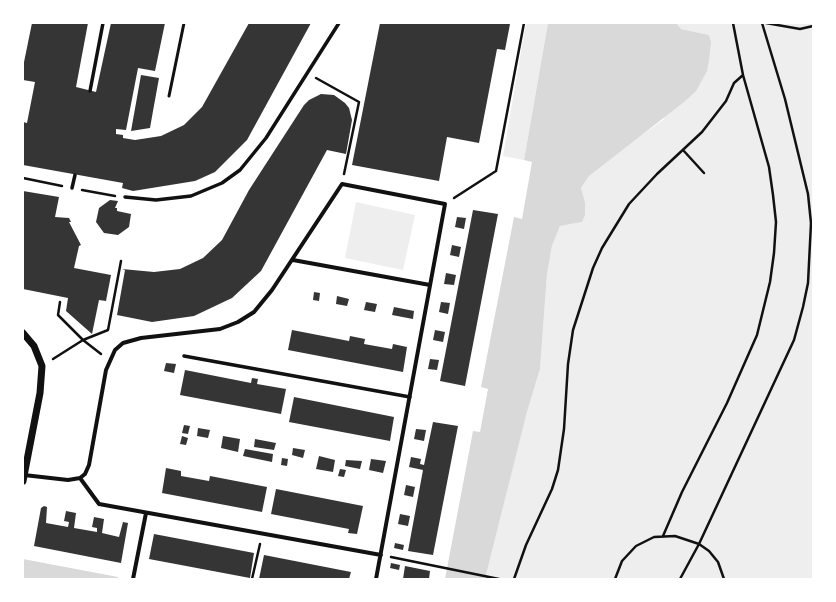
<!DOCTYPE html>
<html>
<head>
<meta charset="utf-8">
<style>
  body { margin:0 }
  #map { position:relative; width:836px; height:602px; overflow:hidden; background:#fff; font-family:Inter,sans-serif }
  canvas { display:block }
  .frame { position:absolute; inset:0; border:24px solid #fff; pointer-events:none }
</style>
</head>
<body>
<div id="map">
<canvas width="836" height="602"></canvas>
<div class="frame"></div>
</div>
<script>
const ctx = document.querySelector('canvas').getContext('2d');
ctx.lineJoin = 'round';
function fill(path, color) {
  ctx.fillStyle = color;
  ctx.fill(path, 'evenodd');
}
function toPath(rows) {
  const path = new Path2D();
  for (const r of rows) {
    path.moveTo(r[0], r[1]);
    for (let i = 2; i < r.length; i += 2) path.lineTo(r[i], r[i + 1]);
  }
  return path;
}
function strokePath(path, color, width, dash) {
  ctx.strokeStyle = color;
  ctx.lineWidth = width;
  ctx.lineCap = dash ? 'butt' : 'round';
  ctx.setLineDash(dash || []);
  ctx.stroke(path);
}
const green = toPath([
  [526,23,548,23,524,160,503,156],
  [676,23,813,23,813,579,485,579,527,412,540,369,547,274,552,246,560,226,582,222,585,202,581,188,589,176,619,151,663,120,709,35,681,29],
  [356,202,415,215,403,270,345,258]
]);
const water = toPath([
  [548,23,676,23,681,29,709,35,711,42,709,60,707,71,696,91,684,102,589,176,581,188,585,202,585,215,582,222,560,226,552,246,547,274,540,369,527,412,485,579,445,579,473,431,480,432,488,389,481,387,514,217,522,219,532,162,524,160],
  [23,559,118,577,118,579,23,579]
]);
const building = toPath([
  [32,23,88,23,76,87,96,92,111,23,165,23,155,71,138,68,126,130,116,129,116,134,123,135,123,138,135,140,161,136,184,125,202,107,249,23,311,23,247,140,215,172,195,181,133,191,122,188,123,183,23,165,23,122,27,123,35,82,23,80,23,67],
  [380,23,510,24,505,50,497,49,479,143,447,137,439,181,352,165],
  [141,75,159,78,153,111,150,128,131,131],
  [321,94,334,95,345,103,349,108,352,120,346,154,327,150,261,271,232,298,194,316,152,322,117,315,125,270,122,269,154,272,180,269,203,258,222,240,249,190,304,105,309,100],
  [23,191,59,197,55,217,69,218,71,222,69,222,81,245,79,246,74,268,111,275,106,301,99,300,92,334,66,311,68,298,23,289],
  [110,200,118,201,115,208,117,208,117,211,131,214,129,227,118,235,104,233,96,222,99,208],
  [473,210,498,214,465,386,440,381],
  [457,217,466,218,464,229,455,227],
  [452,245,461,247,459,257,450,255],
  [446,273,456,275,454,285,444,284],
  [314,292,320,293,319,301,313,300],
  [337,296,349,299,347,306,336,304],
  [366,302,377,304,375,312,364,310],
  [441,302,450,303,448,314,439,312],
  [394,307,414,311,413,319,392,315],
  [292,330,349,341,350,336,365,339,364,344,392,349,393,344,407,347,403,372,288,350],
  [435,330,445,332,443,342,433,340],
  [430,359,439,360,437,370,428,369],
  [166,363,176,364,174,373,164,371],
  [185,370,251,383,252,378,258,379,257,384,286,389,281,414,180,395],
  [294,397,394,417,390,441,289,422],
  [433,422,458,426,433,555,408,551,423,470,409,467,411,457,421,459,420,464,424,465],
  [184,425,190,426,188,434,182,433],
  [198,428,210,430,208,438,197,436],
  [416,429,426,430,424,441,414,439],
  [182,436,188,438,186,445,180,444],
  [223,436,240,439,238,452,221,448],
  [255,439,276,443,274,450,254,447],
  [293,448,305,450,303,458,292,455],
  [245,449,273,454,272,462,243,456],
  [319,456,335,460,333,472,316,469],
  [282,458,288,459,287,466,281,465],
  [371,459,386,461,383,473,369,470],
  [346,460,362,461,360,469,345,466],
  [166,468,181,471,181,476,209,481,210,476,267,487,262,512,162,493],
  [340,469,346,470,344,477,338,476],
  [406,485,415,487,413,497,404,495],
  [276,489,363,506,357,534,348,533,349,529,271,514],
  [44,506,47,507,46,523,68,527,69,522,64,521,66,511,76,513,74,528,97,532,97,528,92,527,94,517,104,519,102,533,119,537,123,522,128,523,121,563,34,546,41,508],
  [400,514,410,516,408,526,398,524],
  [154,534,254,553,250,578,149,559],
  [395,543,404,545,403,550,394,548],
  [264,555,351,572,349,579,259,579],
  [391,563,400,565,399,570,390,568],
  [405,566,430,571,429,579,403,579]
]);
const path = toPath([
  [766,23,800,29,813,26],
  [316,78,359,102,344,174],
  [683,150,704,173],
  [23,178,62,186],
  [82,190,115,196],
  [454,198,496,171,524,23],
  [60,302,58,315,83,340,108,330,121,261],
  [53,359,83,340,101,354],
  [663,536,682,492,727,403,757,335,770,282,774,253,776,222,773,195,769,167,743,75],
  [391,557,499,579],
  [252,579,260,544],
  [514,579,526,545,552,489,558,470,564,429,568,364,573,330,593,268,602,248,629,204,657,174,702,132,726,101,734,83,743,75,733,23],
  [615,579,622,561,636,546,654,537,675,536,699,544,709,551,718,562,724,579],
  [680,579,699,544,794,340,803,307,808,283,811,223,808,194,785,99,762,23]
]);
const service = toPath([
  [169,96,184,23]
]);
const pedestrian = toPath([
  [90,91,103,23],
  [72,188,75,175],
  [125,197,156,200,191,196,222,183,240,170,266,138,339,23],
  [184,356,410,397]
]);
const minor = toPath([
  [293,260,430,285],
  [24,475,68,480,80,478,85,474,89,465,106,370,115,350,123,343,141,338,220,329,238,322,254,312,272,290,342,184,445,204,376,579],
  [80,478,99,504,381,555],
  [133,579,146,513]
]);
const tertiary = toPath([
  [23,333,34,346,42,366,40,393,23,481]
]);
fill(green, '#eee');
fill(water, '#d9d9d9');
fill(building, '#353535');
strokePath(path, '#111', 2.5);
strokePath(service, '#111', 3);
strokePath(pedestrian, '#111', 3.5);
strokePath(minor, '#111', 4);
strokePath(tertiary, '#111', 7);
</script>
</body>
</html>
